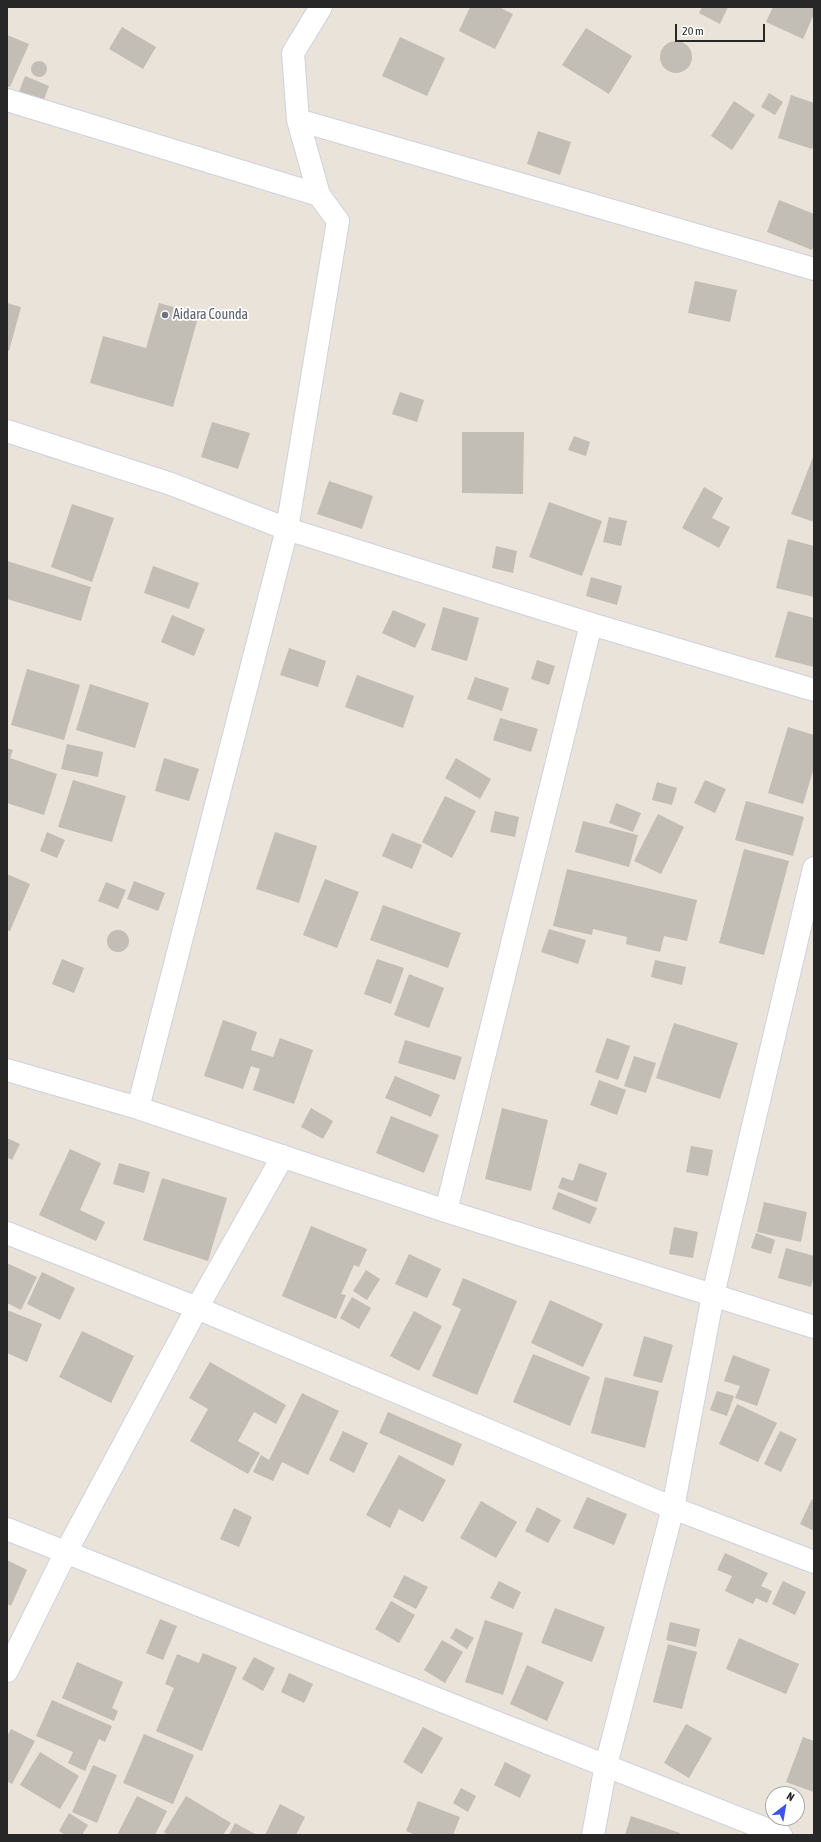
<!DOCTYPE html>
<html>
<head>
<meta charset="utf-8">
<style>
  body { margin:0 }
  #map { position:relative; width:821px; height:1842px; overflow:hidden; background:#e9e3d9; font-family:"Asap Condensed",sans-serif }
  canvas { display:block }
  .frame { position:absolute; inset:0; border:8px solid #272727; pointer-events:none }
  .north { position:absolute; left:765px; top:1786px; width:40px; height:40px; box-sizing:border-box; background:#fff; border:1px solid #a9a9a9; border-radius:50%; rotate:31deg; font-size:11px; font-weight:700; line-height:16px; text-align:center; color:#272727 }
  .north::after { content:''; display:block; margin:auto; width:14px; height:18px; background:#3d54f2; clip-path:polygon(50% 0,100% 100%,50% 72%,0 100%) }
  .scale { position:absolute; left:675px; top:24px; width:90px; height:18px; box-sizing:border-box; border:2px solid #272727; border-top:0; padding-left:5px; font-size:12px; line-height:14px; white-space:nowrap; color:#272727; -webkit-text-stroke:3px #fff; paint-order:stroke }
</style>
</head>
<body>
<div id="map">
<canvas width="821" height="1842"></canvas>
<div class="frame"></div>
<div class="north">N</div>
<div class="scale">20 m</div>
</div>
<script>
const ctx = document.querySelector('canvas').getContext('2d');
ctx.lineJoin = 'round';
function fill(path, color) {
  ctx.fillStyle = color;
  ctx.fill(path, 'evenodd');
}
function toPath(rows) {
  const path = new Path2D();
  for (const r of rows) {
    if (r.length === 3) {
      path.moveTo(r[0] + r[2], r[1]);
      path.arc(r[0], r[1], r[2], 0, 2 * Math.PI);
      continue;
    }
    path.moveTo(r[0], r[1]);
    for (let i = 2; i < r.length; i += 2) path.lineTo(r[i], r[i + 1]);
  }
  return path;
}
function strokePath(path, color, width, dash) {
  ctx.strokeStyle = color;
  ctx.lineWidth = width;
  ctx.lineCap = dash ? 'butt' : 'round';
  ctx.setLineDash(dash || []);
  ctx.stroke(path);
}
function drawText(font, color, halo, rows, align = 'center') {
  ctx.font = font + ' "Asap Condensed",sans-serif';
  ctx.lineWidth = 3.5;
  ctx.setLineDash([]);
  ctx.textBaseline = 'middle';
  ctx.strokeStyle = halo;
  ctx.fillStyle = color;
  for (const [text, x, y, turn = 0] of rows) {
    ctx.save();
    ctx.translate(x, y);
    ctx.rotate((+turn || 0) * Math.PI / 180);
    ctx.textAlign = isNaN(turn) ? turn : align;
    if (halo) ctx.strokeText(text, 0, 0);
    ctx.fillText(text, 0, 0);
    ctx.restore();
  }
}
const building = toPath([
  [470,7,481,8,499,7,513,14,495,49,459,31],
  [702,7,728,7,720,24,699,13],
  [773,7,814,7,814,14,803,39,766,22],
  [122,27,156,47,143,69,109,49],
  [586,28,632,56,609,94,562,65],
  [7,35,29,44,10,87,7,86],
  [400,37,445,58,427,96,382,76],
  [676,57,16],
  [39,69,8],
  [25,76,49,86,43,102,19,92],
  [769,93,783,102,775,115,761,107],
  [791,95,814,103,814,143,812,149,778,138],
  [734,101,755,115,732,150,711,136],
  [538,131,571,142,560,175,527,164],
  [779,200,814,214,814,244,812,250,767,232],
  [695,281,737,290,730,322,688,313],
  [7,303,21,307,9,351,7,350],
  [159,303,199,314,173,407,90,383,103,336,146,348],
  [400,392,424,400,417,422,392,414],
  [212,422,250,433,238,469,201,457],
  [462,432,524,432,523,494,462,493],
  [574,436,590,442,586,456,568,450],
  [813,457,814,457,814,522,791,514],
  [329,481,373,496,362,529,317,514],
  [704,487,723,498,712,518,730,527,719,548,682,528],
  [549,502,602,521,582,576,529,557],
  [72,504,114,518,92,582,51,567],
  [609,517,627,521,621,546,603,542],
  [788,539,814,546,814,597,776,588],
  [496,546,517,551,513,573,492,568],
  [7,561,91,587,81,621,7,599],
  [153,566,199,583,189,609,144,593],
  [591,577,622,586,617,605,586,596],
  [443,607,479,618,467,661,431,650],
  [393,610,426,624,415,648,382,633],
  [788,611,814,618,814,667,775,657],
  [172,615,205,629,194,656,161,642],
  [289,648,326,661,318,687,280,675],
  [537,660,555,666,549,685,531,679],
  [27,669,80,685,64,740,11,725],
  [357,675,414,696,403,728,345,707],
  [475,677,509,688,502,711,467,699],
  [90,684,149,703,135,748,76,730],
  [500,718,538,729,531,752,493,740],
  [788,727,814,735,814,768,803,804,768,793],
  [67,744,103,752,98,777,61,769],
  [7,748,13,750,10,758,57,774,44,815,7,803],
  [164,758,199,769,189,801,155,791],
  [456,758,491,779,480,799,445,778],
  [73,780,126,796,112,842,58,827],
  [705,780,726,789,715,813,694,803],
  [657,782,677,788,672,805,652,800],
  [445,796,476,811,452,858,422,842],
  [746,801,804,817,793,856,735,840],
  [616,803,641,813,633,832,609,823],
  [495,811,519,817,515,837,490,832],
  [658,814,684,827,661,874,634,861],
  [583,821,638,835,629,867,575,852],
  [47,832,65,840,57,858,40,851],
  [275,832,317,846,299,903,256,889],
  [392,833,422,845,412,869,382,856],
  [744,849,789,861,764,955,719,943],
  [567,869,697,900,687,941,664,936,660,952,626,944,627,937,593,929,592,935,553,926],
  [7,874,30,884,10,931,7,930],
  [325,879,359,892,337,948,303,935],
  [134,881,165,893,158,911,127,899],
  [106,882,126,890,118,909,98,901],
  [383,905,461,933,448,968,370,940],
  [549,929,586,940,578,964,541,952],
  [118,941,11],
  [62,959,84,968,74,993,52,984],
  [377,959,404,968,391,1004,364,994],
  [655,960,686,967,682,985,651,977],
  [409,974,444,988,429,1028,394,1015],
  [223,1020,257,1032,251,1050,273,1057,280,1038,313,1050,294,1104,253,1090,260,1069,251,1066,243,1089,204,1076],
  [674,1023,738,1043,720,1099,656,1078],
  [607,1038,630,1046,618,1080,595,1072],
  [405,1040,462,1057,455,1080,398,1063],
  [634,1056,656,1063,646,1093,624,1086],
  [395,1076,440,1095,431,1117,385,1098],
  [599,1080,626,1090,617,1115,590,1105],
  [311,1108,333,1121,323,1139,301,1127],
  [502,1108,548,1120,531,1191,485,1179],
  [391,1116,439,1135,424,1173,376,1153],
  [7,1138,20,1144,12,1160,7,1157],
  [691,1146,713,1150,708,1176,686,1172],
  [70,1149,101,1163,80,1210,105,1222,96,1241,39,1215],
  [119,1163,150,1172,144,1193,113,1184],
  [579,1163,607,1173,597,1202,558,1188,562,1177,573,1181],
  [162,1178,227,1198,208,1261,143,1240],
  [558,1192,597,1208,590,1224,552,1209],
  [764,1202,807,1212,801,1242,757,1232],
  [311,1226,367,1249,359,1267,354,1265,341,1294,346,1295,336,1319,282,1296],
  [674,1227,698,1232,693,1258,669,1254],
  [756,1233,775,1240,771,1254,751,1248],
  [786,1248,814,1256,814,1275,811,1287,778,1278],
  [409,1254,441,1269,427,1298,395,1284],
  [7,1263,37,1277,21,1310,7,1303],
  [366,1270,380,1279,367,1300,353,1291],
  [42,1272,75,1288,60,1320,27,1304],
  [463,1278,517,1301,477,1395,432,1376,461,1309,452,1305],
  [352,1297,371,1308,359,1329,340,1318],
  [550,1300,603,1324,583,1367,531,1343],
  [7,1310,42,1324,27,1362,7,1353],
  [414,1311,442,1326,419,1371,390,1356],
  [82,1331,134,1356,111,1403,59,1377],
  [644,1336,673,1345,662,1383,633,1376],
  [533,1354,590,1377,570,1426,513,1402],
  [733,1355,770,1369,757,1406,735,1398,740,1386,724,1381],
  [210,1362,286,1405,276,1424,254,1412,238,1441,260,1453,248,1474,190,1441,208,1409,189,1398],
  [605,1377,659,1391,645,1448,591,1433],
  [717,1391,734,1396,727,1416,710,1410],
  [302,1393,339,1411,308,1475,282,1462,273,1481,253,1472,261,1455,269,1460],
  [737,1404,777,1423,758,1462,719,1444],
  [388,1412,462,1444,453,1466,379,1433],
  [343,1431,368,1443,354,1473,329,1460],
  [780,1431,797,1439,781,1472,764,1464],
  [399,1455,446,1480,423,1522,399,1509,390,1528,366,1515],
  [587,1497,627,1514,614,1545,573,1528],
  [812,1499,814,1500,814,1531,800,1524],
  [481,1501,517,1522,496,1558,460,1538],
  [537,1507,561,1520,548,1543,525,1531],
  [234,1508,252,1517,239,1547,220,1539],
  [725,1553,768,1573,761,1586,772,1591,767,1603,756,1598,753,1604,725,1591,732,1576,717,1570],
  [7,1560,27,1570,11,1606,7,1604],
  [404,1575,428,1587,416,1609,393,1597],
  [499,1581,521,1592,513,1609,490,1598],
  [783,1581,806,1592,795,1615,772,1604],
  [391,1601,415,1615,399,1643,375,1629],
  [555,1608,605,1627,592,1662,541,1643],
  [160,1619,177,1626,163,1660,146,1653],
  [485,1620,523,1633,503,1695,465,1682],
  [670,1622,700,1629,696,1647,666,1640],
  [456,1628,474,1638,467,1649,450,1638],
  [739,1638,799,1664,786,1694,726,1669],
  [442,1640,463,1652,445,1683,424,1670],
  [668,1644,697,1652,682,1709,653,1702],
  [203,1653,237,1667,202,1751,156,1731,174,1688,165,1684,177,1654,199,1663],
  [254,1657,275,1668,263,1691,242,1679],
  [77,1662,123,1682,112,1708,118,1711,114,1721,62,1698],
  [527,1665,564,1682,547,1721,510,1704],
  [289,1673,313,1684,304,1703,281,1692],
  [52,1700,112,1726,105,1742,99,1739,85,1771,68,1763,73,1752,36,1736],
  [686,1724,712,1738,689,1778,664,1763],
  [423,1727,443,1738,422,1774,403,1762],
  [11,1729,35,1741,12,1784,7,1781,7,1736],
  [144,1734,194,1755,173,1804,123,1783],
  [803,1737,814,1741,814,1792,786,1782],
  [40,1752,79,1776,60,1809,20,1785],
  [505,1762,531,1775,520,1798,494,1785],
  [93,1765,117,1775,97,1823,72,1812],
  [461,1788,476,1796,468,1812,453,1803],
  [137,1796,167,1811,155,1835,117,1835],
  [186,1796,231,1823,223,1835,168,1835,164,1832],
  [418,1801,460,1817,453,1835,416,1835,406,1831],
  [280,1804,305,1817,296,1835,265,1835],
  [69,1813,88,1825,82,1835,65,1835,59,1831],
  [631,1816,680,1833,679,1835,625,1835],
  [235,1823,257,1835,229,1835]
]);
const minor = toPath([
  [7,100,319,195],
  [298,120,814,269],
  [7,431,171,484,287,529,591,624,814,690],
  [7,1070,138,1108,446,1211,814,1327],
  [138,1108,287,529,338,221,319,195,298,120,293,53,321,7],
  [446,1211,591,624],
  [7,1233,197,1308,673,1508,814,1562],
  [7,1529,781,1835],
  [7,1671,66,1552,197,1308,283,1156],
  [593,1835,606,1765,673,1508,713,1295,814,868]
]);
const markers = [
  [165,315,4,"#6b7280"]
];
const worshipNames = [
  ["Aidara Counda",173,315]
];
fill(building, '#c2bdb5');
strokePath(minor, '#ced1e0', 24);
strokePath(minor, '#fff', 22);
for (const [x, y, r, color] of markers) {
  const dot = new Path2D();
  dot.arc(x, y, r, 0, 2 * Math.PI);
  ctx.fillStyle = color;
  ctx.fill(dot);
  strokePath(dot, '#fff', 1.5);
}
drawText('14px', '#5b616d', '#fff', worshipNames, 'left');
</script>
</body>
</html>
